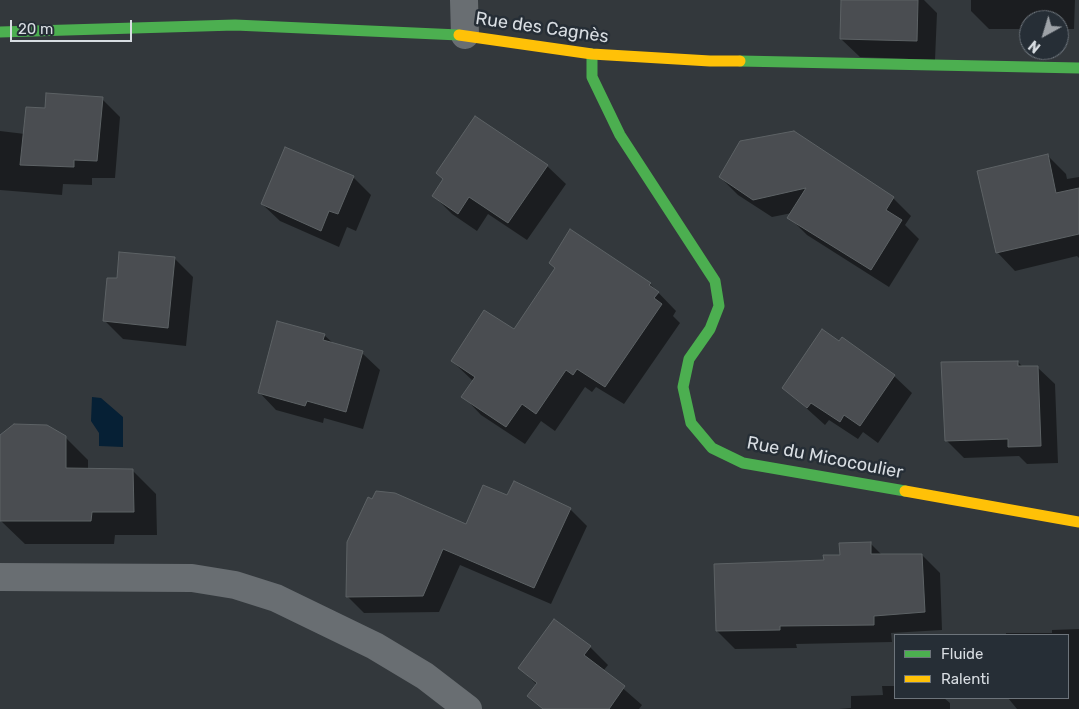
<!DOCTYPE html>
<html>
<head>
<meta charset="utf-8">
<style>
  body { margin:0 }
  #map { position:relative; width:1079px; height:709px; overflow:hidden; background:#33383c; font-family:Rubik,sans-serif }
  canvas { display:block }
  .legend { position:absolute; left:894px; top:634px; width:175px; height:65px; box-sizing:border-box; background:#262e36; border:1px solid #6d747b; margin:0; padding:6px 9px; list-style:none; font-size:15px; color:#d8dde2 }
  .legend li { display:flex; align-items:center; gap:10px; height:25px }
  .legend b { width:25px; border:1px solid #6d747b }
  .north { position:absolute; left:1019px; top:10px; width:50px; height:50px; box-sizing:border-box; background:#262e36; border:1px solid #6d747b; border-radius:50%; rotate:219deg; font-size:14px; font-weight:700; line-height:20px; text-align:center; color:#d8dde2 }
  .north::after { content:''; display:block; margin:auto; width:18px; height:22px; background:#9ea3a8; clip-path:polygon(50% 0,100% 100%,50% 72%,0 100%) }
  .scale { position:absolute; left:10px; top:20px; width:122px; height:22px; box-sizing:border-box; border:2px solid #d8dde2; border-top:0; padding-left:6px; font-size:15px; line-height:18px; white-space:nowrap; color:#d8dde2; -webkit-text-stroke:4px #262e36; paint-order:stroke }
</style>
</head>
<body>
<div id="map">
<canvas width="1079" height="709"></canvas>
<ul class="legend">
<li><b style="height:6px;background:#4caf50"></b>Fluide</li>
<li><b style="height:6px;background:#ffc107"></b>Ralenti</li>
</ul>
<div class="north">N</div>
<div class="scale">20 m</div>
</div>
<script>
const ctx = document.querySelector('canvas').getContext('2d');
ctx.lineJoin = 'round';
function fill(path, color) {
  ctx.fillStyle = color;
  ctx.fill(path, 'evenodd');
}
function toPath(rows) {
  const path = new Path2D();
  for (const r of rows) {
    path.moveTo(r[0], r[1]);
    for (let i = 2; i < r.length; i += 2) path.lineTo(r[i], r[i + 1]);
  }
  return path;
}
function strokePath(path, color, width, dash) {
  ctx.strokeStyle = color;
  ctx.lineWidth = width;
  ctx.lineCap = dash ? 'butt' : 'round';
  ctx.setLineDash(dash || []);
  ctx.stroke(path);
}
function drawText(font, color, halo, rows, align = 'center') {
  ctx.font = font + ' Rubik,sans-serif';
  ctx.lineWidth = 5;
  ctx.setLineDash([]);
  ctx.textBaseline = 'middle';
  ctx.strokeStyle = halo;
  ctx.fillStyle = color;
  for (const [text, x, y, turn = 0] of rows) {
    ctx.save();
    ctx.translate(x, y);
    ctx.rotate((+turn || 0) * Math.PI / 180);
    ctx.textAlign = isNaN(turn) ? turn : align;
    if (halo) ctx.strokeText(text, 0, 0);
    ctx.fillText(text, 0, 0);
    ctx.restore();
  }
}
const water = toPath([
  [92,397,101,398,123,417,123,447,99,446,99,433,91,421]
]);
const shadow = toPath([
  [842,0,924,0,937,13,935,60,860,57,841,39],
  [971,0,1075,0,1074,29,1059,29,1059,20,1029,20,1029,29,989,29,971,11],
  [102,99,120,117,115,178,92,178,92,185,63,184,62,195,0,190,0,131,25,134,47,110],
  [1048,156,1066,174,1067,179,1079,177,1079,258,1077,256,1015,271,997,252],
  [547,166,566,184,527,240,488,214,477,231,452,214,434,196],
  [353,177,371,195,356,231,347,227,339,247,280,221,262,204],
  [720,177,893,198,911,216,905,225,919,239,889,287,807,235,789,217,792,213,772,217,738,195],
  [174,258,193,277,186,346,123,339,104,320,118,279],
  [650,284,676,311,673,316,680,323,624,404,596,387,592,392,585,387,555,431,541,421,525,444,481,415,463,396,473,381,452,361,514,331],
  [324,335,334,344,362,353,380,370,363,429,324,418,323,423,276,410,259,392],
  [839,342,894,376,912,393,878,443,863,432,858,439,829,420,825,425,784,388],
  [1018,362,1023,367,1037,367,1055,384,1058,463,1027,464,1019,456,964,458,946,440],
  [0,437,65,437,88,460,88,470,133,471,156,494,157,535,115,535,114,544,25,544,1,521],
  [508,496,570,509,587,526,551,604,460,565,439,612,364,613,347,596,373,500,466,525],
  [870,543,883,556,922,555,940,573,942,630,891,633,892,642,796,644,797,648,735,649,717,631,825,562],
  [1079,629,1079,709,1017,709,1008,698,1068,698,1068,635,1006,635,1006,633,1052,633,1052,630],
  [590,647,608,665,603,671,642,705,639,709,552,709,537,685,520,668],
  [882,686,895,686,895,698,944,698,950,703,950,709,839,709,851,708,851,696,883,695]
]);
const building = toPath([
  [841,0,918,0,917,41,840,39,841,0],
  [46,93,103,97,97,161,74,160,74,167,20,165,26,107,45,108,46,93],
  [475,116,548,165,508,223,469,197,458,214,432,196,443,179,436,173,475,116],
  [794,131,894,197,886,210,902,220,871,270,787,218,806,188,753,200,719,177,740,141,794,131],
  [285,147,354,176,338,214,329,211,321,231,261,204,285,147],
  [1048,154,1056,193,1079,188,1079,234,996,253,977,171,1048,154],
  [570,229,651,283,649,285,659,292,654,298,662,304,605,387,577,369,573,375,566,370,536,414,522,404,506,427,461,397,475,377,451,361,484,310,514,329,555,268,549,263,570,229],
  [119,252,175,257,168,328,103,321,107,278,117,278,119,252],
  [277,321,325,334,323,340,363,351,346,412,307,401,305,406,258,393,277,321],
  [822,329,839,341,842,337,895,375,860,426,844,415,840,422,811,403,807,408,782,388,822,329],
  [1018,361,1018,366,1038,366,1041,446,1008,447,1008,439,945,441,941,362,1018,361],
  [14,424,47,425,66,436,66,468,133,469,134,512,92,512,91,521,0,521,0,435,14,424],
  [514,481,571,508,534,588,443,549,423,596,346,597,347,542,368,497,372,499,376,491,395,493,466,524,483,485,507,495,514,481],
  [871,542,871,554,922,554,925,612,874,616,874,625,780,626,780,630,716,631,714,564,824,560,823,555,840,555,839,543,871,542],
  [554,619,591,646,584,655,625,686,609,709,543,709,527,696,537,683,518,668,554,619]
]);
const street = toPath([
  [464,0,465,35],
  [0,577,192,578,235,585,276,598,375,646,425,676,468,709]
]);
const fast = toPath([
  [0,32,235,25,459,35],
  [592,54,592,77,620,135,715,281,719,306,710,329,689,359,683,387,691,423,712,448,743,463,905,491],
  [740,61,1079,68]
]);
const slow = toPath([
  [459,35,592,54,710,61,740,61],
  [905,491,1079,522]
]);
const streetNames = [
  ["Rue des Cagnès",542,28,8],
  ["Rue du Micocoulier",825,458,11]
];
fill(water, '#062035');
fill(shadow, '#0007');
fill(building, '#4a4d51');
strokePath(building, '#5d6265', 1);
strokePath(street, '#696e72', 28);
strokePath(fast, '#4caf50', 11);
strokePath(slow, '#ffc107', 11);
drawText('18px', '#d8dde2', '#262e36', streetNames);
</script>
</body>
</html>
